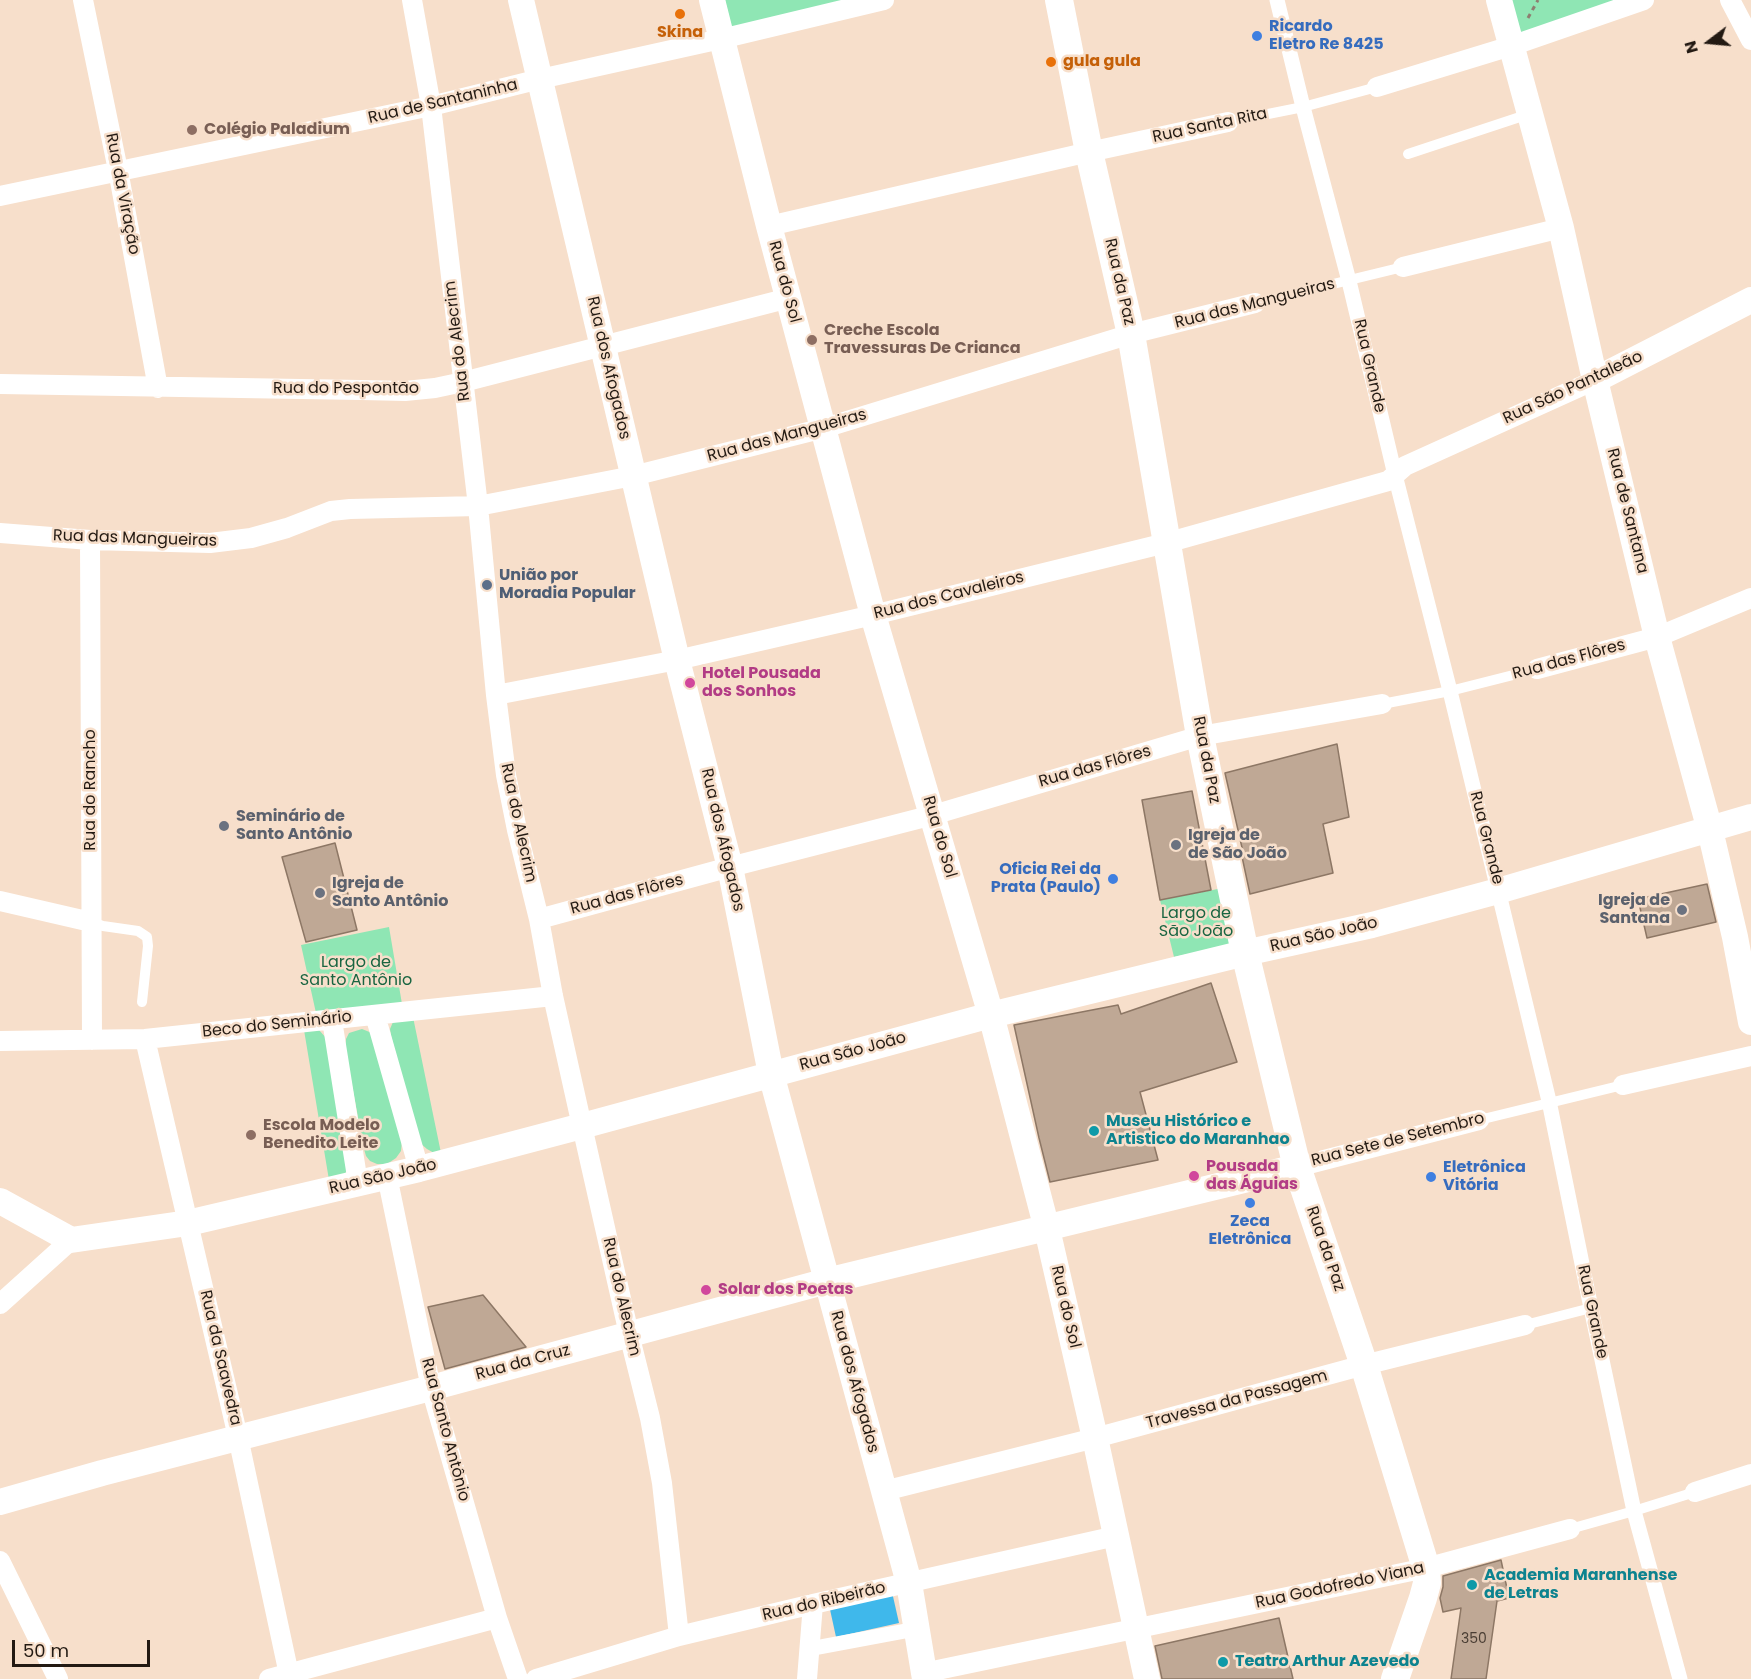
<!DOCTYPE html>
<html>
<head>
<meta charset="utf-8">
<style>
  body { margin:0 }
  #map { position:relative; width:1751px; height:1679px; overflow:hidden; background:#f7dfcb; font-family:Poppins,sans-serif }
  canvas { display:block }
  .north { position:absolute; left:1679px; top:12px; width:60px; height:60px; -webkit-text-stroke:4px #f7dfcb; paint-order:stroke; rotate:254deg; font-size:16px; font-weight:700; line-height:24px; text-align:center; color:#231a13 }
  .north::after { content:''; display:block; margin:auto; width:21px; height:27px; background:#231a13; clip-path:polygon(50% 0,100% 100%,50% 72%,0 100%) }
  .scale { position:absolute; left:12px; top:1640px; width:138px; height:27px; box-sizing:border-box; border:3px solid #231a13; border-top:0; padding-left:8px; font-size:18px; line-height:21px; white-space:nowrap; color:#231a13; -webkit-text-stroke:4px #f7dfcb; paint-order:stroke }
</style>
</head>
<body>
<div id="map">
<canvas width="1751" height="1679"></canvas>
<div class="north">N</div>
<div class="scale">50 m</div>
</div>
<script>
const ctx = document.querySelector('canvas').getContext('2d');
ctx.lineJoin = 'round';
function fill(path, color) {
  ctx.fillStyle = color;
  ctx.fill(path, 'evenodd');
}
function toPath(rows) {
  const path = new Path2D();
  for (const r of rows) {
    path.moveTo(r[0], r[1]);
    for (let i = 2; i < r.length; i += 2) path.lineTo(r[i], r[i + 1]);
  }
  return path;
}
function strokePath(path, color, width, dash) {
  ctx.strokeStyle = color;
  ctx.lineWidth = width;
  ctx.lineCap = dash ? 'butt' : 'round';
  ctx.setLineDash(dash || []);
  ctx.stroke(path);
}
function drawText(font, color, halo, rows, align = 'center') {
  ctx.font = font + ' Poppins,sans-serif';
  ctx.lineWidth = 5;
  ctx.setLineDash([]);
  ctx.textBaseline = 'middle';
  ctx.strokeStyle = halo;
  ctx.fillStyle = color;
  for (const [text, x, y, turn = 0] of rows) {
    ctx.save();
    ctx.translate(x, y);
    ctx.rotate((+turn || 0) * Math.PI / 180);
    ctx.textAlign = isNaN(turn) ? turn : align;
    if (halo) ctx.strokeText(text, 0, 0);
    ctx.fillText(text, 0, 0);
    ctx.restore();
  }
}
const green = toPath([
  [725,0,854,0,732,29],
  [1509,0,1617,0,1518,35],
  [1218,889,1231,945,1174,957,1160,900],
  [389,927,402,1004,316,1013,301,945],
  [413,1017,441,1153,434,1153,427,1149,420,1143,391,1036,390,1029,393,1022],
  [362,1029,372,1033,402,1141,401,1151,396,1158,387,1164,377,1164,370,1161,366,1156,364,1149,345,1048,346,1039,349,1033],
  [304,1030,319,1030,327,1039,348,1165,345,1175,329,1180]
]);
const water = toPath([
  [892,1592,899,1623,836,1637,829,1605]
]);
const building = toPath([
  [1337,744,1349,817,1323,824,1333,873,1250,894,1241,852,1243,852,1225,773,1337,744],
  [1192,791,1211,890,1160,900,1142,800,1192,791],
  [335,843,357,930,306,942,282,857,335,843],
  [1707,884,1716,922,1647,938,1638,899,1707,884],
  [1211,983,1237,1062,1140,1092,1158,1160,1050,1182,1039,1138,1014,1025,1118,1005,1121,1014,1211,983],
  [483,1295,526,1347,445,1369,428,1307,483,1295],
  [1501,1560,1509,1598,1497,1601,1486,1679,1451,1679,1461,1608,1443,1612,1440,1598,1443,1587,1443,1576,1501,1560],
  [1279,1618,1293,1679,1162,1679,1155,1646,1279,1618]
]);
const path = toPath([
  [1528,18,1538,0]
]);
const service = toPath([
  [1228,122,1303,107,1377,87],
  [1408,154,1529,114],
  [1255,303,1403,267],
  [1382,704,1450,691,1537,669],
  [91,922,103,926,138,931,147,937,148,946,142,1002],
  [1479,1120,1623,1085],
  [1525,1325,1591,1308],
  [1570,1529,1634,1511,1695,1492]
]);
const pedestrian = toPath([
  [1277,0,1303,107,1349,281,1395,475,1450,691,1549,1101,1591,1308,1634,1511,1680,1679],
  [809,1649,916,1629]
]);
const minor = toPath([
  [83,0,118,170,158,388],
  [412,0,431,106,478,506,496,695,506,775,517,830,539,919,553,996,582,1126,629,1334,650,1418,662,1483,679,1636],
  [1730,0,1751,40],
  [1377,87,1511,46,1644,0],
  [0,196,431,106,540,79,721,39,884,0],
  [769,226,1089,152,1228,122],
  [1403,267,1561,228],
  [0,384,361,390,405,391,435,388,463,382,789,298],
  [0,533,90,540,210,543,251,538,287,528,331,511,350,509,478,506,633,476,824,428,1131,334,1255,303],
  [90,540,92,1040],
  [1537,669,1657,637,1751,598],
  [496,695,677,660,873,615,1166,543,1388,481,1405,466,1595,380],
  [0,901,91,922],
  [539,919,730,867,933,815,1200,736,1382,704],
  [375,1015,419,1169],
  [332,1020,358,1183],
  [145,1039,238,1437,290,1679],
  [0,1041,145,1039,553,996],
  [1623,1085,1751,1056],
  [1297,1167,1479,1120],
  [387,1176,431,1388,497,1618,518,1679],
  [0,1304,71,1240],
  [884,1491,1095,1438,1364,1365,1525,1325],
  [1695,1492,1751,1474],
  [0,1561,58,1679],
  [923,1673,1426,1568,1570,1529],
  [269,1679,497,1618],
  [536,1679,679,1636,813,1604,1116,1536],
  [807,1679,813,1604]
]);
const tertiary = toPath([
  [521,0,677,660,730,867,771,1074,909,1583,925,1679],
  [712,0,769,226,873,615,991,1015,1047,1229,1095,1438,1147,1679],
  [1499,0,1561,228,1595,380,1657,637,1710,830,1735,937,1751,1022],
  [1595,380,1751,300],
  [0,1201,71,1240,188,1223,419,1169,582,1126,991,1015,1245,953,1372,925,1498,891,1751,817],
  [0,1502,102,1473,431,1388,827,1281,1297,1167]
]);
const secondary = toPath([
  [1059,0,1089,152,1131,334,1200,736,1245,953,1297,1167,1364,1365,1426,1568,1427,1583,1423,1598,1395,1679]
]);
const markers = [
  [680,14,6,"#e8710a"],
  [1257,36,6,"#3f7fe0"],
  [1051,62,6,"#e8710a"],
  [192,130,6,"#8d6e63"],
  [812,340,6,"#8d6e63"],
  [487,585,6,"#5c6f8a"],
  [690,683,6,"#d1479c"],
  [224,826,6,"#6b7280"],
  [1176,845,6,"#6b7280"],
  [1113,879,6,"#3f7fe0"],
  [320,893,6,"#6b7280"],
  [1682,910,6,"#6b7280"],
  [1094,1131,6,"#0f9aa8"],
  [251,1135,6,"#8d6e63"],
  [1194,1176,6,"#d1479c"],
  [1431,1177,6,"#3f7fe0"],
  [1250,1203,6,"#3f7fe0"],
  [706,1290,6,"#d1479c"],
  [1472,1585,6,"#0f9aa8"],
  [1223,1662,6,"#0f9aa8"]
];
const numberNames = [
  ["350",1474,1639]
];
const shopNames = [
  ["Ricardo",1269,27],
  ["Eletro Re 8425",1269,45],
  ["Oficia Rei da",1101,870,"right"],
  ["Prata (Paulo)",1101,888,"right"],
  ["Eletrônica",1443,1168],
  ["Vitória",1443,1186],
  ["Zeca",1250,1222,"center"],
  ["Eletrônica",1250,1240,"center"]
];
const foodNames = [
  ["Skina",680,33],
  ["gula gula",1063,62,"left"]
];
const streetNames = [
  ["Rua de Santaninha",443,102,-13],
  ["Rua Santa Rita",1210,126,-12],
  ["Rua da Viração",122,194,79],
  ["Rua do Sol",784,282,75],
  ["Rua da Paz",1119,282,77],
  ["Rua das Mangueiras",1255,304,-14],
  ["Rua do Alecrim",458,341,-97],
  ["Rua Grande",1369,366,77],
  ["Rua dos Afogados",608,368,77],
  ["Rua São Pantaleão",1573,388,-25],
  ["Rua do Pespontão",346,389],
  ["Rua das Mangueiras",787,436,-15],
  ["Rua de Santana",1627,511,76],
  ["Rua das Mangueiras",135,539,2],
  ["Rua dos Cavaleiros",949,596,-14],
  ["Rua das Flôres",1569,660,-15],
  ["Rua da Paz",1206,760,79],
  ["Rua das Flôres",1095,767,-16],
  ["Rua do Rancho",91,790,-90],
  ["Rua do Alecrim",518,823,78],
  ["Rua do Sol",939,837,74],
  ["Rua Grande",1486,838,76],
  ["Rua dos Afogados",722,840,77],
  ["Rua das Flôres",627,895,-15],
  ["Rua São João",1324,935,-13],
  ["Beco do Seminário",277,1025,-6],
  ["Rua São João",853,1052,-15],
  ["Rua Sete de Setembro",1398,1140,-14],
  ["Rua São João",383,1177,-13],
  ["Rua da Paz",1325,1249,71],
  ["Rua do Alecrim",621,1297,77],
  ["Rua do Sol",1065,1307,77],
  ["Rua Grande",1592,1312,78],
  ["Rua da Saavedra",220,1358,77],
  ["Rua da Cruz",523,1363,-15],
  ["Rua dos Afogados",854,1382,75],
  ["Travessa da Passagem",1237,1400,-15],
  ["Rua Santo Antônio",445,1430,75],
  ["Rua Godofredo Viana",1340,1586,-12],
  ["Rua do Ribeirão",824,1602,-13]
];
const educationNames = [
  ["Colégio Paladium",204,130],
  ["Creche Escola",824,331],
  ["Travessuras De Crianca",824,349],
  ["Escola Modelo",263,1126],
  ["Benedito Leite",263,1144]
];
const serviceNames = [
  ["União por",499,576],
  ["Moradia Popular",499,594]
];
const hotelNames = [
  ["Hotel Pousada",702,674],
  ["dos Sonhos",702,692],
  ["Pousada",1206,1167],
  ["das Águias",1206,1185],
  ["Solar dos Poetas",718,1290]
];
const worshipNames = [
  ["Seminário de",236,817],
  ["Santo Antônio",236,835],
  ["Igreja de",1188,836],
  ["de São João",1188,854],
  ["Igreja de",332,884],
  ["Santo Antônio",332,902],
  ["Igreja de",1670,901,"right"],
  ["Santana",1670,919,"right"]
];
const parkNames = [
  ["Largo de",1196,914],
  ["São João",1196,932],
  ["Largo de",356,963],
  ["Santo Antônio",356,981]
];
const cultureNames = [
  ["Museu Histórico e",1106,1122],
  ["Artistico do Maranhao",1106,1140],
  ["Academia Maranhense",1484,1576],
  ["de Letras",1484,1594],
  ["Teatro Arthur Azevedo",1235,1662]
];
fill(green, '#8fe6b4');
fill(water, '#3fb8eb');
fill(building, '#bfa895');
strokePath(building, '#8d7765', 1.5);
strokePath(path, '#8e7e70', 3, [4.5, 4.5]);
strokePath(service, '#fff', 10);
strokePath(pedestrian, '#fff', 15);
strokePath(minor, '#fff', 20);
strokePath(tertiary, '#fff', 26);
strokePath(secondary, '#fff', 28);
for (const [x, y, r, color] of markers) {
  const dot = new Path2D();
  dot.arc(x, y, r, 0, 2 * Math.PI);
  ctx.fillStyle = color;
  ctx.fill(dot);
  strokePath(dot, '#f7dfcb', 2);
}
drawText('14px', '#4a3e34', null, numberNames);
drawText('bold 16px', '#366cbe', '#f7dfcb', shopNames, 'left');
drawText('bold 16px', '#c56008', '#f7dfcb', foodNames);
drawText('16px', '#231a13', '#f7dfcb', streetNames);
drawText('bold 16px', '#785e54', '#f7dfcb', educationNames, 'left');
drawText('bold 16px', '#4e5e75', '#f7dfcb', serviceNames, 'left');
drawText('bold 16px', '#b23c85', '#f7dfcb', hotelNames, 'left');
drawText('bold 16px', '#5b616d', '#f7dfcb', worshipNames, 'left');
drawText('16px', '#196541', '#f7dfcb', parkNames);
drawText('bold 16px', '#0d838f', '#f7dfcb', cultureNames, 'left');
</script>
</body>
</html>
